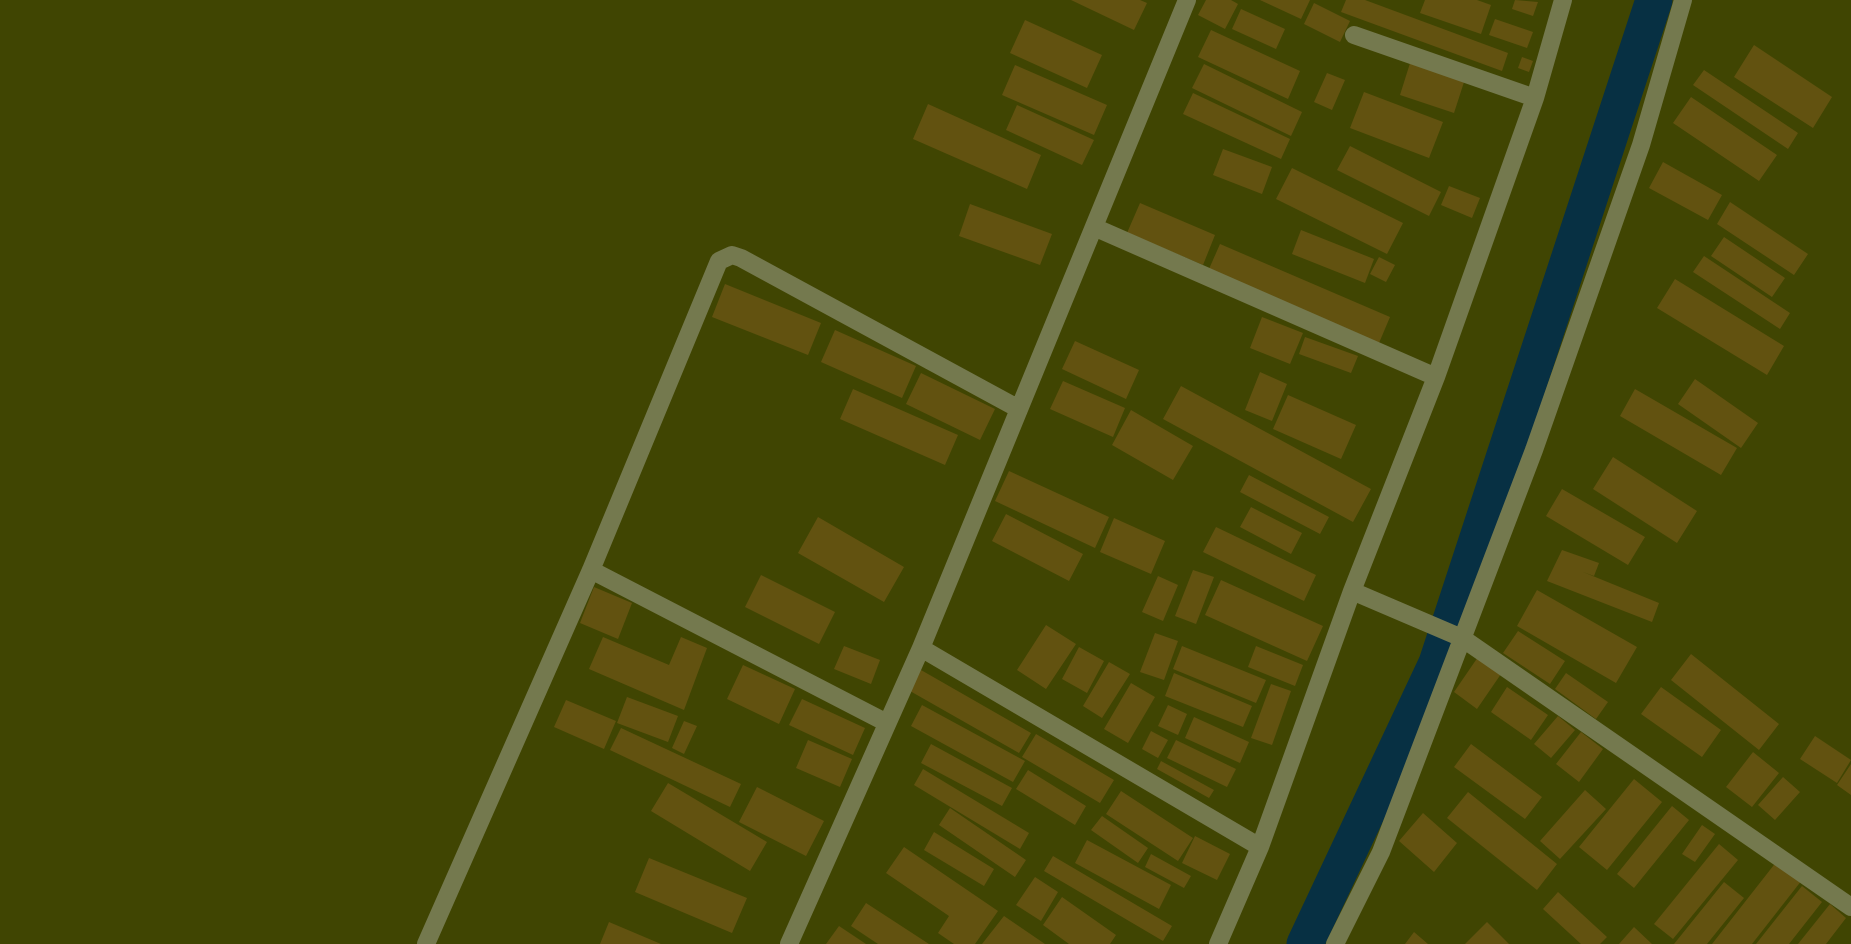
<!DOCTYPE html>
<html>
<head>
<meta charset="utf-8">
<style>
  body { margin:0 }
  canvas { display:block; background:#404502 }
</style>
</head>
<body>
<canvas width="1851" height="944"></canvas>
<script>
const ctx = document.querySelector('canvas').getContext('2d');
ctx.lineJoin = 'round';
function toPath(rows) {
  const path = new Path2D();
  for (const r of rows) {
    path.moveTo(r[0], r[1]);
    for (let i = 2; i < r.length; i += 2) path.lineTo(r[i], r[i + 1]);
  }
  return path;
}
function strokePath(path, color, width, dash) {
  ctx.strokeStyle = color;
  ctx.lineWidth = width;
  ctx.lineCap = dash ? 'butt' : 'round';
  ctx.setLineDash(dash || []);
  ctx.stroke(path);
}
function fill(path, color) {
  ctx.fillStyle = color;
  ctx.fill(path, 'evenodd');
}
const canal = toPath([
  [1305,944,1437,663,1654,0]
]);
const building = toPath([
  [1071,0,1140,0,1147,3,1134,30],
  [1206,0,1231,0,1238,4,1225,29,1198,15],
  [1260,0,1310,0,1301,19],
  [1346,0,1365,0,1508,53,1502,71,1341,12],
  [1425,0,1477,0,1491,5,1481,34,1420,13],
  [1515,0,1538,2,1533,16,1512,9],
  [1314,3,1350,21,1340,42,1304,24],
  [1241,9,1285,29,1276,49,1232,29],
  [1495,19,1533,32,1527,48,1489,35],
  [1025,20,1102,55,1087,88,1010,53],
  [1211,30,1300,71,1288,99,1198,57],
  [1754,45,1832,97,1813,128,1734,77],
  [1522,57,1533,61,1529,72,1518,68],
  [1411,60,1465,79,1454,113,1400,95],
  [1204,64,1302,112,1291,136,1192,88],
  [1015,65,1107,105,1094,135,1002,95],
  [1704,70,1798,133,1788,149,1693,85],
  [1327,73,1345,80,1332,110,1314,102],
  [1364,92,1443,122,1429,158,1350,128],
  [1193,93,1290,139,1281,159,1183,114],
  [1691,97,1777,155,1759,181,1673,123],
  [928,104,1041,155,1027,189,913,139],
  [1017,105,1094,140,1082,165,1006,130],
  [1350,146,1441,192,1429,216,1337,170],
  [1223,149,1272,167,1262,194,1213,175],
  [1663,162,1722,195,1708,220,1649,188],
  [1292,168,1403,223,1387,254,1276,199],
  [1449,186,1480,198,1472,218,1441,205],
  [1730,202,1808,254,1794,275,1717,224],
  [1140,203,1215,235,1203,265,1127,233],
  [970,204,1052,234,1040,265,959,236],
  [1301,230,1374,259,1365,283,1292,254],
  [1724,237,1785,278,1772,297,1711,256],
  [1220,244,1390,317,1379,343,1209,269],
  [1704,256,1790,313,1780,329,1693,272],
  [1379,257,1395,265,1386,282,1370,274],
  [1675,279,1784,346,1767,375,1657,308],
  [725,284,821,323,808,355,712,317],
  [1262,317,1303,333,1290,364,1250,348],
  [835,330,916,366,902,398,821,362],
  [1305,337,1358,356,1351,373,1299,354],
  [1075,341,1139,370,1126,399,1062,369],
  [1260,372,1287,384,1272,421,1245,410],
  [921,373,995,409,980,440,906,404],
  [1695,379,1758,423,1741,448,1678,404],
  [1063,381,1125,408,1113,437,1050,409],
  [1181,386,1371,489,1353,522,1163,419],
  [853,389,958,435,945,465,840,419],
  [1635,389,1737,448,1721,475,1620,416],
  [1288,395,1356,425,1341,459,1273,429],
  [1131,410,1193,446,1173,480,1112,445],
  [1613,457,1697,511,1677,543,1593,489],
  [1009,471,1109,517,1095,548,995,501],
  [1249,475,1329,517,1320,534,1240,492],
  [1562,489,1645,537,1628,565,1546,516],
  [1251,507,1302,533,1291,554,1240,527],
  [1006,514,1083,554,1069,581,992,541],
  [818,517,904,567,884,602,798,553],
  [1114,518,1165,541,1151,574,1100,552],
  [1216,527,1316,575,1304,601,1203,552],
  [1562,550,1599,563,1594,576,1583,572,1659,603,1652,622,1547,581],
  [1193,570,1214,577,1196,624,1175,616],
  [761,575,835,612,819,644,745,607],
  [1158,576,1178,585,1163,621,1142,612],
  [1221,580,1323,626,1307,661,1205,615],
  [594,587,632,603,618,639,580,623],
  [1537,590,1637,647,1616,683,1517,626],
  [1046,625,1076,644,1046,689,1017,670],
  [1518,631,1565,661,1550,684,1503,653],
  [1155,633,1178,641,1164,680,1140,672],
  [603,637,669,665,681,637,707,648,684,710,589,669],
  [844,646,880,660,871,684,834,669],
  [1182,646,1266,680,1256,703,1173,669],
  [1256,646,1303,665,1295,686,1248,667],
  [1079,647,1104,661,1087,693,1062,679],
  [1691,654,1779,724,1759,750,1671,680],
  [1478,657,1501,674,1477,709,1454,692],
  [1109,662,1130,674,1102,718,1083,706],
  [743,665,795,689,779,724,727,699],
  [921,670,1031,733,1019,753,910,691],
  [1174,673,1252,706,1243,727,1165,696],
  [1566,673,1608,702,1596,719,1555,689],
  [1131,683,1155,697,1128,743,1104,729],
  [1271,684,1291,691,1272,745,1251,738],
  [1507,687,1548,715,1531,740,1491,712],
  [1661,687,1721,730,1702,757,1641,714],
  [627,697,678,716,668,742,617,723],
  [802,699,865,728,853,755,789,725],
  [566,700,616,721,604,749,554,727],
  [922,705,1025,761,1013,782,911,726],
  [1168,705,1187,714,1178,735,1158,726],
  [1558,716,1575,730,1551,758,1534,744],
  [1194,717,1249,742,1240,763,1185,738],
  [684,721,697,726,684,754,672,748],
  [621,728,741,784,730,807,610,750],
  [1151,731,1168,740,1158,758,1142,749],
  [1581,732,1603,749,1579,782,1556,764],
  [1036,734,1114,780,1100,803,1022,757],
  [1815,736,1851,760,1837,783,1800,759],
  [808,740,852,759,840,787,796,768],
  [1176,740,1236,769,1227,787,1167,758],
  [931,744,1012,788,1002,806,921,763],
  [1471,744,1542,797,1525,819,1454,767],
  [1753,752,1779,773,1752,807,1726,787],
  [1161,761,1214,790,1209,798,1157,769],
  [1851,764,1851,795,1837,785],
  [923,769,1029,833,1020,849,914,785],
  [1028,770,1086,806,1075,825,1016,789],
  [1783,777,1800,792,1775,820,1758,805],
  [1634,779,1662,802,1607,870,1579,847],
  [668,783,767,842,750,871,651,811],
  [757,787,824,821,806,856,739,822],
  [1585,790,1606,809,1560,859,1540,841],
  [1121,791,1193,838,1178,861,1106,814],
  [1468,792,1557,864,1537,890,1447,818],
  [1672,806,1689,820,1634,888,1617,874],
  [950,808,1026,860,1015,877,939,825],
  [1423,813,1457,843,1434,872,1399,841],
  [1102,816,1148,848,1138,863,1091,830],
  [1702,825,1715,834,1695,862,1682,854],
  [934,832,994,869,984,886,924,850],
  [1195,836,1230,854,1217,880,1182,863],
  [1087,840,1171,885,1159,909,1075,863],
  [1719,844,1738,860,1673,939,1654,924],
  [904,847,998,911,975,944,954,944,938,933,949,916,886,873],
  [1151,854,1191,876,1184,888,1145,867],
  [1053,856,1172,926,1163,941,1044,871],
  [649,858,747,898,732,933,635,892],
  [1777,861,1802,880,1752,944,1712,944],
  [1035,877,1058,892,1041,921,1016,905],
  [1724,882,1744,898,1707,944,1674,944],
  [1802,886,1822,902,1789,944,1756,944],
  [1558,892,1607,937,1600,944,1581,944,1543,909],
  [1062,897,1116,935,1110,944,1069,944,1043,925],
  [866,903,929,944,878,944,851,926],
  [1830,904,1846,918,1826,944,1798,944],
  [1004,916,1045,944,982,944],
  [609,922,661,944,600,944],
  [1487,922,1509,944,1465,944],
  [839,926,866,944,826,944],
  [1634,927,1652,944,1619,944],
  [1414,932,1428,944,1405,944]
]);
const minor = toPath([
  [1354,35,1535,98],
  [1096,228,1436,377],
  [591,570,887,723],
  [1352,591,1462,638,1851,907],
  [921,648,1260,847],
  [426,944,591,570,719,261,732,255,741,258,1019,409],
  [789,944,921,648,1187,0],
  [1218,944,1260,847,1352,591,1436,377,1535,98,1563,0],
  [1335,944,1381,852,1534,450,1641,145,1683,0]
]);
strokePath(canal, '#073043', 37);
fill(building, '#625210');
strokePath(minor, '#74794e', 18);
</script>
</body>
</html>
